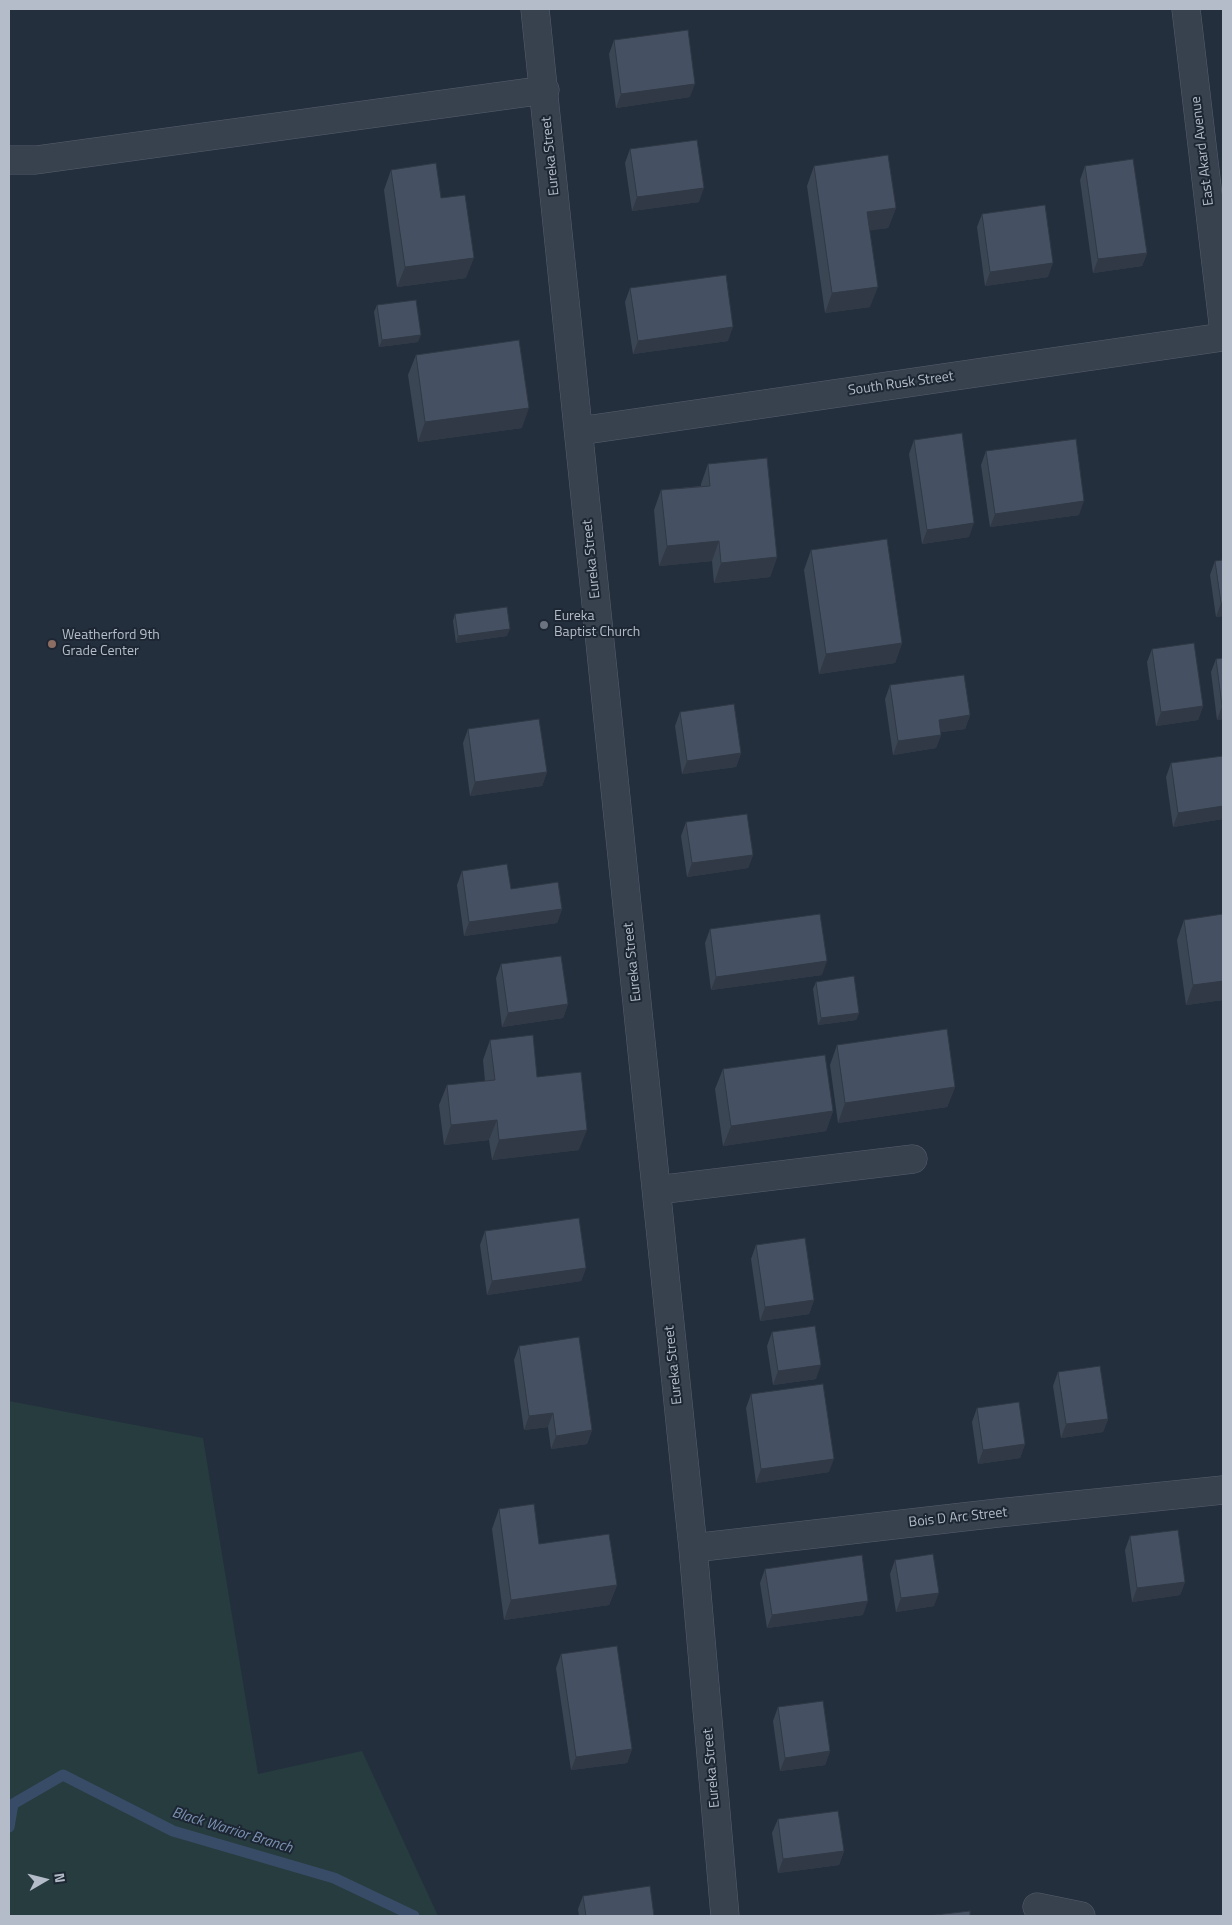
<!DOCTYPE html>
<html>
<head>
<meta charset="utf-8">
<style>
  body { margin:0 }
  #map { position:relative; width:1232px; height:1925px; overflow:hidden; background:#242f3e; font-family:"Titillium Web",sans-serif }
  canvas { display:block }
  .frame { position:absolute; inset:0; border:10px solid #b4bcc9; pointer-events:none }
  .north { position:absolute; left:20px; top:1855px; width:50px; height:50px; -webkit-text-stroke:4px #1d2633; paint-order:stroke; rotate:82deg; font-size:14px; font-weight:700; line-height:20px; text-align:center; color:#b4bcc9 }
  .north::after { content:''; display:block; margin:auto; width:18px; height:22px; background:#b4bcc9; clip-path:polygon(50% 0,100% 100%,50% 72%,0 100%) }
</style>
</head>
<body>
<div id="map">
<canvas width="1232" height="1925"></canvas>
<div class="frame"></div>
<div class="north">N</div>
</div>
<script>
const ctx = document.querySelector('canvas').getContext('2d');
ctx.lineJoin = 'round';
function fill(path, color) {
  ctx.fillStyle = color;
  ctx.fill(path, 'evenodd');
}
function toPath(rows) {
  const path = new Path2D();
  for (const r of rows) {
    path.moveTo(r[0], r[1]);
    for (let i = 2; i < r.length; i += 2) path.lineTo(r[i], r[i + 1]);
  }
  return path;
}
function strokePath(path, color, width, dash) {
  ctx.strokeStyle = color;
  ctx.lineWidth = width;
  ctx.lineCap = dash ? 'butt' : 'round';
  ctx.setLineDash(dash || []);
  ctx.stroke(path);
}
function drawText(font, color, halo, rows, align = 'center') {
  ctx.font = font + ' "Titillium Web",sans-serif';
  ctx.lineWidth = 4;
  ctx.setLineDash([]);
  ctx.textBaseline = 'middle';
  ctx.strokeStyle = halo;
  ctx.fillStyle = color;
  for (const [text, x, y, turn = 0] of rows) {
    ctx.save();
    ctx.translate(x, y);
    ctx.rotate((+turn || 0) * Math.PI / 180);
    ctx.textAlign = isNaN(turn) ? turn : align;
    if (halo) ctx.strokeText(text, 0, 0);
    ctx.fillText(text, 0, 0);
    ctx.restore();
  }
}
const green = toPath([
  [9,1401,203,1438,258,1774,362,1751,438,1916,9,1916]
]);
const stream = toPath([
  [9,1827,13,1804,63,1775,173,1831,334,1878,414,1916]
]);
const minor = toPath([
  [535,9,693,1548,725,1916],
  [1186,9,1223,323],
  [9,160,36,160,545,90],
  [579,431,1223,337],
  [657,1190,913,1159],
  [693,1548,998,1513,1223,1490],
  [1037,1907,1081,1916]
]);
const wall = toPath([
  [614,40,690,97,616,108,609,54],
  [630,149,699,202,632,211,625,163],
  [814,166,896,208,888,228,870,230,870,307,825,313,807,186],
  [1085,166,1147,253,1142,266,1093,273,1080,180],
  [391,170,441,198,466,278,397,287,384,190],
  [982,214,1048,277,985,286,977,227],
  [630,288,728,341,633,354,625,302],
  [377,305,418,342,379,347,374,312],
  [416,355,522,428,418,442,408,375],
  [914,440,969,537,922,544,909,454],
  [986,451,1079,515,990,527,981,465],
  [708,464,777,557,770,577,714,583,712,561,659,566,654,510,661,490,701,486,701,484],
  [811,550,902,643,895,663,819,674,804,570],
  [1215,561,1223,616,1216,617,1210,575],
  [455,614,507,636,456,643,453,621],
  [1152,649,1203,706,1198,720,1156,726,1147,662],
  [1223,658,1223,719,1217,720,1211,672,1216,659],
  [890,685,970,715,965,729,941,732,941,735,936,748,893,755,885,699],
  [680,712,741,753,736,767,682,774,675,726],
  [468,729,547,772,542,786,470,796,463,743],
  [1223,756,1223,819,1173,827,1166,777,1171,763],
  [686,822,753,855,748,868,687,877,681,836],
  [462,871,511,889,562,909,557,923,464,936,457,885],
  [1223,914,1223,1000,1186,1005,1177,940,1184,920],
  [710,929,822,975,711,990,705,943],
  [501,964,568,1004,563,1018,502,1027,496,978],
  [816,982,859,1013,856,1020,818,1025,813,989],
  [490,1040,537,1077,579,1150,492,1160,489,1140,444,1145,439,1105,447,1085,485,1081,483,1060],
  [837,1045,955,1087,947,1107,838,1123,830,1065],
  [723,1069,833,1111,826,1131,723,1146,715,1089],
  [485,1231,586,1268,581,1281,487,1295,480,1245],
  [756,1245,814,1300,809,1314,760,1321,751,1259],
  [772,1332,816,1379,773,1385,767,1346],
  [519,1346,592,1430,587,1444,551,1449,548,1427,524,1430,514,1360],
  [1058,1372,1108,1419,1103,1432,1061,1438,1053,1386],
  [751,1394,829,1472,756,1483,746,1408],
  [977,1408,1025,1444,1020,1458,978,1464,972,1422],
  [499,1509,539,1544,617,1585,609,1605,504,1620,492,1529],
  [1130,1536,1185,1582,1180,1595,1132,1602,1125,1550],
  [895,1560,934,1606,896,1612,890,1574],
  [765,1569,863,1615,767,1628,760,1583],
  [561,1654,632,1749,627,1763,571,1770,556,1668],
  [778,1707,830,1751,825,1765,780,1771,773,1721],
  [778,1819,844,1851,839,1865,778,1873,772,1833],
  [583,1896,654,1916,579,1916,578,1909]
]);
const shadedWall = toPath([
  [695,84,690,97,616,108,621,94],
  [704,188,699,202,632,211,637,197],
  [896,208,888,228,860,232,867,212],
  [1147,253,1142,266,1093,273,1098,259],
  [474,258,466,278,397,287,405,267],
  [1053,263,1048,277,985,286,990,272],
  [878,287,870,307,825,313,832,293],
  [733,327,728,341,633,354,638,341],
  [421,335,418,342,379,347,382,340],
  [529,408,522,428,418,442,425,422],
  [1084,501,1079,515,990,527,995,514],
  [974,523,969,537,922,544,927,530],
  [719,541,712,561,659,566,667,546],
  [777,557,770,577,714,583,721,563],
  [1221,603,1223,603,1223,616,1216,617],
  [510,629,507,636,456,643,458,636],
  [902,643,895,663,819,674,826,654],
  [1203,706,1198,720,1156,726,1161,712],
  [1222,706,1223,706,1223,719,1217,720],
  [970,715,965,729,934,733,939,720],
  [941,735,936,748,893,755,898,741],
  [741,753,736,767,682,774,687,761],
  [547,772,542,786,470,796,475,782],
  [1223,806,1223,819,1173,827,1178,813],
  [753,855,748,868,687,877,692,863],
  [562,909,557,923,464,936,469,922],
  [827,961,822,975,711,990,716,977],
  [1223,981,1223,1000,1186,1005,1193,985],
  [568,1004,563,1018,502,1027,508,1013],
  [859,1013,856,1020,818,1025,821,1018],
  [955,1087,947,1107,838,1123,845,1103],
  [833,1111,826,1131,723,1146,731,1126],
  [497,1120,489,1140,444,1145,451,1125],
  [587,1130,579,1150,492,1160,499,1140],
  [586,1268,581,1281,487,1295,492,1281],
  [814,1300,809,1314,760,1321,765,1307],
  [821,1365,816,1379,773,1385,778,1371],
  [553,1413,548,1427,524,1430,529,1416],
  [1108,1419,1103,1432,1061,1438,1066,1424],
  [592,1430,587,1444,551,1449,556,1436],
  [1025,1444,1020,1458,978,1464,983,1450],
  [834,1459,829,1472,756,1483,761,1469],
  [1185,1582,1180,1595,1132,1602,1137,1588],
  [617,1585,609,1605,504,1620,511,1600],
  [939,1593,934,1606,896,1612,901,1598],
  [868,1601,863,1615,767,1628,772,1615],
  [632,1749,627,1763,571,1770,576,1757],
  [830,1751,825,1765,780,1771,785,1758],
  [844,1851,839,1865,778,1873,783,1859]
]);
const building = toPath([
  [688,30,695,84,621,94,614,40,688,30],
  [697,140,704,188,637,197,630,149,697,140],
  [888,155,896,208,867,212,878,287,832,293,814,166,888,155],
  [1133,159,1147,253,1098,259,1085,166,1133,159],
  [436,163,441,198,465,195,474,258,405,267,391,170,436,163],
  [1045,205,1053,263,990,272,982,214,1045,205],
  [726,275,733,327,638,341,630,288,726,275],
  [416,300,421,335,382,340,377,305,416,300],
  [519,340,529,408,425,422,416,355,519,340],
  [962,433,974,523,927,530,914,440,962,433],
  [1076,439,1084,501,995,514,986,451,1076,439],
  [767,458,777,557,721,563,719,541,667,546,661,490,710,486,708,464,767,458],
  [887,539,902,643,826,654,811,550,887,539],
  [1223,560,1223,603,1221,603,1215,561,1223,560],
  [507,607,510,629,458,636,455,614,507,607],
  [1194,643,1203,706,1161,712,1152,649,1194,643],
  [1223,658,1223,706,1222,706,1216,659,1223,658],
  [964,675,970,715,939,720,941,735,898,741,890,685,964,675],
  [734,704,741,753,687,761,680,712,734,704],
  [539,719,547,772,475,782,468,729,539,719],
  [1223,756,1223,806,1178,813,1171,763,1223,756],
  [747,814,753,855,692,863,686,822,747,814],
  [507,864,511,889,558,882,562,909,469,922,462,871,507,864],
  [820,914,827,961,716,977,710,929,820,914],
  [1223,914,1223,981,1193,985,1184,920,1223,914],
  [561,956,568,1004,508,1013,501,964,561,956],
  [854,976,859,1013,821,1018,816,982,854,976],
  [947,1029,955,1087,845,1103,837,1045,947,1029],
  [533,1035,537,1077,581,1072,587,1130,499,1140,497,1120,451,1125,447,1085,495,1080,490,1040,533,1035],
  [825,1055,833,1111,731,1126,723,1069,825,1055],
  [579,1218,586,1268,492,1281,485,1231,579,1218],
  [805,1238,814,1300,765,1307,756,1245,805,1238],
  [815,1326,821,1365,778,1371,772,1332,815,1326],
  [579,1337,592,1430,556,1436,553,1413,529,1416,519,1346,579,1337],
  [1100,1366,1108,1419,1066,1424,1058,1372,1100,1366],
  [823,1384,834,1459,761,1469,751,1394,823,1384],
  [1019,1402,1025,1444,983,1450,977,1408,1019,1402],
  [534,1504,539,1544,609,1534,617,1585,511,1600,499,1509,534,1504],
  [1178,1530,1185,1582,1137,1588,1130,1536,1178,1530],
  [933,1554,939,1593,901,1598,895,1560,933,1554],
  [862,1555,868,1601,772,1615,765,1569,862,1555],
  [617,1646,632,1749,576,1757,561,1654,617,1646],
  [823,1701,830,1751,785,1758,778,1707,823,1701],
  [838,1811,844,1851,783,1859,778,1819,838,1811],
  [650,1886,654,1916,586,1916,583,1896,650,1886],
  [970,1911,970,1916,927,1916,970,1911]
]);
const markers = [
  [544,625,5,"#6b7280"],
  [52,644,5,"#8d6e63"]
];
const streetNames = [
  ["East Akard Avenue",1203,151,-97],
  ["Eureka Street",551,156,-96],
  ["South Rusk Street",901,384,-8],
  ["Eureka Street",592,559,-96],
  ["Eureka Street",633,962,-96],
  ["Eureka Street",674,1365,-96],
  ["Bois D Arc Street",958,1518,-6],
  ["Eureka Street",712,1768,-95]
];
const poiNames = [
  ["Eureka",554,617],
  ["Baptist Church",554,633],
  ["Weatherford 9th",62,636],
  ["Grade Center",62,652]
];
const waterNames = [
  ["Black Warrior Branch",232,1831,17]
];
fill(green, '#263c3f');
strokePath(stream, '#394c67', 11);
strokePath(minor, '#565f6c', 29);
strokePath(minor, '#38414e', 28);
fill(wall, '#3b4654');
fill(shadedWall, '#303945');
fill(building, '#455162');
strokePath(building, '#303945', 1);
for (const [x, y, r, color] of markers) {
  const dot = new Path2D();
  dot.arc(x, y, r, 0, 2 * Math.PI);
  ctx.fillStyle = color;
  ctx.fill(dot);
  strokePath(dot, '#1d2633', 2);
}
drawText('14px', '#b4bcc9', '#1d2633', streetNames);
drawText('14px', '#b4bcc9', '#1d2633', poiNames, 'left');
drawText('italic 15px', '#7c92b1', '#1d2633', waterNames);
</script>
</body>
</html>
